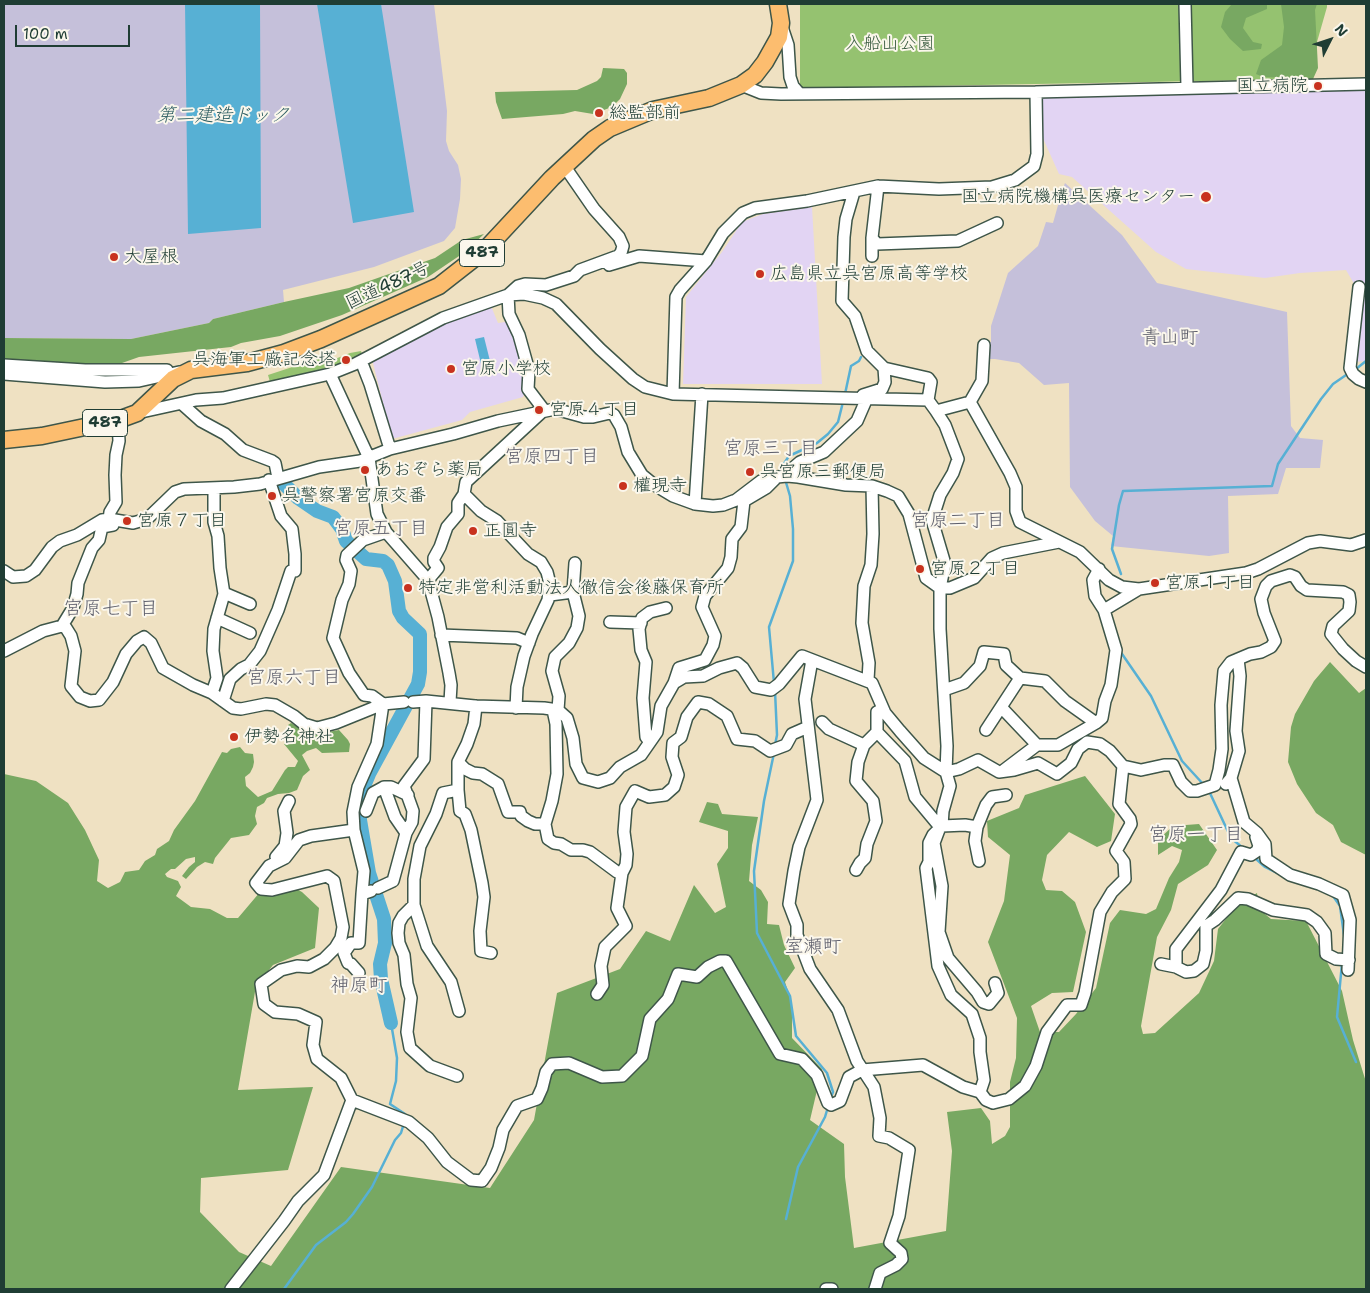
<!DOCTYPE html>
<html>
<head>
<meta charset="utf-8">
<style>
  body { margin:0 }
  #map { position:relative; width:1370px; height:1293px; overflow:hidden; background:#efe1c2; font-family:"Shantell Sans",sans-serif }
  canvas { display:block }
  .frame { position:absolute; inset:0; border:5px solid #1f3d34; pointer-events:none }
  .north { position:absolute; left:1305px; top:15px; width:50px; height:50px; -webkit-text-stroke:4px #fbf7ec; paint-order:stroke; rotate:49deg; font-size:14px; font-weight:700; line-height:20px; text-align:center; color:#1f3d34 }
  .north::after { content:''; display:block; margin:auto; width:18px; height:22px; background:#1f3d34; clip-path:polygon(50% 0,100% 100%,50% 72%,0 100%) }
  .scale { position:absolute; left:15px; top:25px; width:115px; height:22px; box-sizing:border-box; border:2px solid #1f3d34; border-top:0; padding-left:6px; font-size:15px; line-height:18px; white-space:nowrap; color:#1f3d34; -webkit-text-stroke:4px #fbf7ec; paint-order:stroke }
</style>
</head>
<body>
<div id="map">
<canvas width="1370" height="1293"></canvas>
<div class="frame"></div>
<div class="north">N</div>
<div class="scale">100 m</div>
</div>
<script>
const ctx = document.querySelector('canvas').getContext('2d');
ctx.lineJoin = 'round';
function fill(path, color) {
  ctx.fillStyle = color;
  ctx.fill(path, 'evenodd');
}
function toPath(rows) {
  const path = new Path2D();
  for (const r of rows) {
    path.moveTo(r[0], r[1]);
    for (let i = 2; i < r.length; i += 2) path.lineTo(r[i], r[i + 1]);
  }
  return path;
}
function strokePath(path, color, width, dash) {
  ctx.strokeStyle = color;
  ctx.lineWidth = width;
  ctx.lineCap = dash ? 'butt' : 'round';
  ctx.setLineDash(dash || []);
  ctx.stroke(path);
}
function drawText(font, color, halo, rows, align = 'center') {
  ctx.font = font + ' "Shantell Sans","Klee One",sans-serif';
  ctx.lineWidth = 4;
  ctx.setLineDash([]);
  ctx.textBaseline = 'middle';
  ctx.strokeStyle = halo;
  ctx.fillStyle = color;
  for (const [text, x, y, turn = 0] of rows) {
    ctx.save();
    ctx.translate(x, y);
    ctx.rotate((+turn || 0) * Math.PI / 180);
    ctx.textAlign = isNaN(turn) ? turn : align;
    if (halo) ctx.strokeText(text, 0, 0);
    ctx.fillText(text, 0, 0);
    ctx.restore();
  }
}
const built = toPath([
  [1323,89,1366,90,1365,361,1354,362,1356,287,1346,270,1300,273,1265,278,1186,269,1156,252,1072,177,1059,174,1042,136,1042,96],
  [812,207,822,384,683,384,686,297,722,252,742,222,763,214],
  [491,306,498,323,512,321,529,378,523,397,470,412,462,420,392,439,372,359,443,320]
]);
const industrial = toPath([
  [4,4,434,4,447,111,446,141,449,151,458,165,461,179,460,199,455,228,444,241,374,267,283,290,284,302,213,319,209,323,131,339,4,338],
  [1065,183,1122,235,1157,283,1287,312,1291,426,1300,438,1323,440,1320,468,1286,468,1278,494,1228,496,1229,553,1209,556,1111,546,1113,536,1095,521,1070,487,1069,383,1044,385,1019,363,995,359,986,359,978,348,991,342,991,326,1008,273,1038,246,1046,222,1053,223,1062,191]
]);
const green = toPath([
  [800,4,1327,4,1327,7,1317,42,1313,79,815,88,800,88],
  [361,351,362,354,356,358,332,367,330,361,350,353],
  [323,357,327,368,270,382,268,375]
]);
const forest = toPath([
  [1232,4,1267,4,1267,9,1246,18,1243,28,1253,42,1262,44,1261,49,1243,51,1230,39,1221,27,1225,12],
  [1281,4,1317,4,1315,10,1318,68,1313,79,1263,77,1256,74,1261,60,1282,45,1284,27],
  [603,68,624,69,627,73,627,84,620,99,612,107,593,114,575,111,563,114,502,119,496,102,495,92,577,90,597,81,601,77],
  [484,234,465,252,428,277,342,315,280,336,241,343,231,347,139,357,122,363,75,364,4,360,4,338,131,339,209,323,213,319,284,302,349,288,435,258,462,240],
  [1330,662,1359,693,1366,688,1366,855,1341,842,1333,825,1316,813,1297,784,1288,762,1291,727,1295,714,1314,681],
  [291,723,300,728,318,734,339,730,348,740,350,744,349,752,322,753,316,748,307,751,302,755,310,770,303,776,297,790,289,793,278,794,267,798,264,803,257,807,255,816,257,824,249,835,231,838,215,858,213,864,205,862,197,867,186,879,182,876,189,867,195,862,195,857,186,859,175,869,171,869,165,874,167,877,178,881,181,887,176,896,191,907,210,909,227,918,238,918,260,892,287,884,302,892,319,908,315,948,273,965,256,986,238,1090,313,1087,288,1170,201,1178,200,1212,239,1252,271,1266,341,1167,490,1188,534,1120,557,993,620,969,646,931,670,941,694,885,715,913,726,907,717,864,728,848,728,831,699,822,707,802,718,804,722,814,758,817,752,845,749,881,761,890,768,902,767,924,779,925,784,945,795,968,785,982,792,1003,792,1038,822,1069,810,1120,844,1144,845,1177,854,1248,946,1231,952,1151,947,1112,981,1108,990,1121,992,1144,1005,1136,1010,1127,1010,1082,1016,1058,1017,1018,988,942,1004,901,1010,855,988,837,987,821,1019,808,1025,795,1085,776,1115,814,1111,841,1097,847,1069,832,1047,855,1042,880,1046,890,1062,891,1075,902,1086,932,1073,992,1052,993,1031,1006,1040,1032,1059,1032,1076,1014,1096,988,1110,923,1120,910,1146,914,1156,909,1169,878,1179,862,1182,850,1172,846,1158,855,1158,840,1173,826,1199,824,1217,850,1208,865,1178,884,1171,910,1157,937,1141,1026,1143,1034,1155,1033,1199,993,1214,961,1218,929,1236,906,1257,893,1259,909,1271,919,1306,921,1342,991,1353,1040,1366,1082,1366,1289,4,1289,4,774,36,781,68,803,85,830,99,860,97,881,108,888,120,882,125,872,139,870,145,861,155,855,157,849,169,841,174,830,195,801,222,752,227,753,231,749,240,747,245,753,253,754,254,762,253,767,250,773,245,777,246,786,258,797,272,791,285,770,288,767,295,767,298,761,284,744,289,743,293,739,294,735,288,725]
]);
const water = toPath([
  [185,4,260,4,261,228,188,234],
  [317,4,381,4,414,212,353,223],
  [484,337,491,365,482,368,475,339]
]);
const stream = toPath([
  [1356,369,1366,361],
  [845,394,851,366,859,361,861,357],
  [783,474,781,468,789,456,817,443,828,434,838,422,843,402],
  [1121,574,1112,549,1119,505,1123,491,1272,486,1278,464,1321,399,1333,384,1349,373],
  [1120,651,1151,696,1182,761,1204,785],
  [774,683,769,627,793,561,793,529,790,496,785,479],
  [775,691,777,735,775,745],
  [774,753,764,801,754,871,757,933,790,996,796,1036,827,1073,833,1092,830,1099],
  [1209,791,1231,838,1243,848],
  [1255,858,1265,867,1277,873],
  [1333,896,1340,906,1344,935],
  [1342,963,1337,1017,1356,1062],
  [391,1023,397,1058,396,1081,390,1104,405,1114,405,1117],
  [786,1219,798,1167,825,1117,828,1107],
  [284,1289,316,1245,346,1222,353,1214,372,1187,395,1140,401,1133,404,1123]
]);
const river = toPath([
  [282,482,298,498,317,511,333,517,342,529,346,541,366,559,383,561,388,565,395,581,399,611,403,618,420,634,420,672,418,684,369,774,362,791,360,804,360,820,369,873,384,919,385,943,380,964,381,979,391,1023]
]);
const minor = toPath([
  [1185,4,1187,87],
  [782,27,788,45,790,77,793,86,799,93],
  [741,85,761,93,781,94,1036,92,1366,84],
  [878,186,872,238,877,244,958,241,997,223],
  [854,192,846,219,844,237,842,301,855,316,867,351,884,368,928,378,931,382,928,400,936,411,970,402,1010,473,1016,487,1016,511,1020,522,1080,552,1109,580,1122,587,1139,589,1246,573,1258,569,1308,543,1320,541,1351,545,1366,540],
  [872,256,872,238],
  [609,265,639,256,706,261],
  [1359,287,1350,368,1353,374,1359,379,1366,382],
  [361,361,370,384,390,449],
  [4,365,85,370,167,370],
  [4,374,105,382,139,381,179,372],
  [330,374,369,458,377,514,386,532,428,580,438,617,449,673,451,685,450,702],
  [673,394,676,297,680,290,706,261,723,233,743,213,755,208,807,201,878,186,939,189,992,187,1015,180,1034,166,1037,154,1036,92],
  [863,395,882,389,885,382,884,368],
  [970,402,982,381,984,345],
  [182,404,201,421,225,434,243,450,272,461,275,463,278,478],
  [544,410,528,389,529,371,519,335,509,314,508,295,518,286,525,284,546,285,574,276,580,270,618,256,621,253,623,246,619,237,594,209,565,167],
  [936,411,945,425,958,459,953,473,940,495,932,520,945,564,940,588,940,629,947,746,946,772,950,786,943,811,942,826,933,835,929,843,929,862,926,868,938,966,951,995,972,1014,980,1038,980,1052,984,1080,980,1092],
  [137,413,196,400,223,398,330,374,355,364,443,318,508,295,524,294,543,298,556,304,600,349,633,379,645,387,673,394,928,400],
  [787,476,793,468,800,462,824,452,857,421,867,398],
  [269,480,281,516,292,529,295,554,295,571],
  [464,494,481,511,497,521,528,554,541,562,547,572,550,584,548,600,532,634,524,656,517,687,516,708],
  [695,504,702,394],
  [109,519,110,512,116,502,115,475,116,455,119,441,118,420],
  [386,532,363,540,347,555,346,560,351,571,349,584,342,600,333,638,349,673,364,695,372,696,383,704,404,702],
  [4,571,13,577,26,576,35,570,52,547,60,541,77,535,102,520,109,519,133,523,147,519,175,492,184,489,234,487,260,484,319,467,360,461,390,449,453,434,498,421,555,409,584,417,593,417,610,413,614,415,621,427,628,452,642,475,653,484,673,496,695,504,713,506,723,505,736,500,761,481,767,478,787,476,798,477,846,485,872,486,887,491,898,496,909,514,926,578,940,588,950,588,974,578,992,558,1003,553,1059,542],
  [428,580,438,568,434,562,434,558,440,547,447,527,458,514,458,503,464,494,466,482,544,410],
  [224,593,250,604],
  [550,595,573,592],
  [1104,610,1139,589],
  [217,618,250,633],
  [610,622,641,623],
  [62,626,73,608,77,594,78,583,92,548,99,540,102,527,113,525],
  [441,635,517,638,529,643],
  [4,651,43,631,62,626,66,628,71,636,75,651,71,686,80,697,90,701,99,700,113,682,126,654,137,641,144,637,151,643,163,668,193,685,212,693,233,708,241,709,266,704,275,705,294,716,304,724,317,728,336,723,383,704,377,744,358,787,353,812,354,830,364,871,362,894,371,891],
  [812,660,805,699,817,800,799,847,794,871,789,904,797,925,797,935,810,969,838,1010,857,1061,874,1087,880,1118,879,1136,889,1138,909,1150,899,1216,890,1243,901,1253,902,1259,896,1265,880,1273,875,1289],
  [868,680,869,663,862,623,864,586,871,565,873,534,872,486],
  [674,683,684,677,703,676,719,668,737,663,743,668,755,687,771,690,779,684,802,656,872,683,885,713,900,731,924,758,946,772,959,769,978,760,999,772,1014,770,1038,763,1057,774,1071,763,1078,749,1087,742,1100,744,1110,751,1123,766,1141,770,1164,765,1173,765,1181,782,1190,791,1197,791,1215,785,1219,770,1222,749,1221,705,1224,671,1231,662,1250,654,1261,652,1271,647,1275,641,1264,613,1261,599,1266,586,1271,581,1290,575,1295,577,1301,586,1307,590,1343,592,1349,595,1350,602,1349,611,1333,626,1331,634,1343,649,1356,661,1366,667],
  [944,690,964,683,980,666,984,652,1004,654,1006,665,1020,678,1045,681,1065,701,1096,723],
  [212,693,217,678,213,651,214,629,224,594,220,568,218,536,214,522,214,488],
  [223,701,230,679,241,669,249,665,260,651,278,610,291,571],
  [426,701,475,706,544,708,558,710,567,718,573,738,576,764,583,778,598,782,610,778,620,767,641,755,657,732,661,706,674,683,679,668,705,660,713,645,715,636,702,607,705,596,728,568,731,557,732,539,741,527,744,501,766,488,776,478],
  [476,706,474,724,467,744,458,762,458,790,460,811,465,814,471,830,482,883,484,897,480,931,481,951,491,953],
  [1001,707,1037,745],
  [883,709,877,712,877,732,905,761,915,797,940,827,934,843,942,886,939,932,948,958,977,992,983,1002,989,1004,998,993,995,983],
  [553,710,556,724,557,774,552,801,545,824,548,839,554,843,561,844,571,850,583,850,590,852,617,872,622,873],
  [558,710,559,696,552,671,555,657,569,643,577,628,579,616,573,592,575,563],
  [822,722,829,729,864,745],
  [986,730,1020,678],
  [650,742,646,737,643,698,646,662,641,650,639,629,642,618,650,612,666,608],
  [458,762,465,769,473,773,482,774,498,784,508,812,520,812,521,816,528,821,535,824,545,824],
  [1004,770,1037,745,1058,745,1096,723,1102,718,1105,701,1111,685,1116,650,1104,610,1095,596,1093,580,1099,569],
  [1231,778,1244,822,1257,833,1265,844,1266,859,1290,875,1319,884,1343,895,1350,920,1348,970],
  [1226,784,1231,778,1239,751,1236,731,1240,676,1238,659],
  [384,787,395,817,406,833],
  [366,811,373,793,384,787,391,787,408,795],
  [942,826,965,825,977,827,975,841,979,861],
  [977,827,986,805,992,797,1006,795],
  [276,857,285,846,287,833,284,811,289,801],
  [856,870,860,863,865,858,867,844,876,821,873,801,856,781,858,762,864,745,877,732],
  [378,888,393,881,406,833,412,822,413,811,404,786,424,759,426,701,413,702],
  [414,905,427,946,451,982,459,1011],
  [1161,964,1176,967,1186,972,1194,971,1203,964,1206,951,1206,926,1215,920,1238,898,1248,899,1273,910,1307,915,1317,922,1325,933,1326,954,1336,959,1349,960],
  [1176,967,1176,949,1221,890,1241,852,1251,855,1257,851,1259,846,1256,837],
  [359,973,351,964,348,963,344,953,351,943,359,943,362,894],
  [597,994,603,985,601,966,605,947,626,926,617,908,622,873,626,865,627,854,624,832,626,807,635,791,649,797,665,795,674,787,678,775,672,757,673,743,681,737,687,717,698,702,709,704,727,716,737,739,755,741,770,751,786,745,792,734,808,727],
  [457,1076,430,1066,410,1048,407,1032,411,998,407,984,404,955,399,943,398,933,399,923,403,916,414,905,414,879,420,846,436,814,443,793,458,790],
  [352,1100,409,1122,428,1138,447,1162,471,1180,482,1181,491,1168,499,1148,503,1130,517,1106,537,1099,542,1088,546,1072,552,1064,569,1063,602,1077,622,1076,642,1056,650,1019,668,999,678,974,697,977,708,967,720,961,726,961,780,1054,802,1059,817,1075,828,1103,831,1105,840,1101,849,1077,862,1070,923,1065,963,1087,980,1092,986,1100,993,1103,1009,1099,1025,1086,1036,1066,1047,1032,1067,1005,1081,1005,1085,993,1100,912,1112,892,1125,879,1124,862,1116,851,1131,824,1130,819,1119,804,1123,766],
  [231,1289,284,1221,298,1201,324,1175,352,1100,341,1078,317,1059,313,1045,316,1022,298,1014,275,1012,264,1004,261,984,281,970,297,966,309,967,324,959,335,948,341,938,343,927,334,881,327,876,272,890,261,889,256,883,269,866,285,858,299,840,311,836,354,830],
  [826,1289,832,1289]
]);
const highway = toPath([
  [4,440,42,436,118,420,137,413,173,379,191,370,247,363,284,353,321,339,439,286,485,250,552,178,594,139,610,128,653,110,709,98,741,85,755,75,765,62,779,37,781,23,778,4]
]);
const markers = [
  [1318,86,5,"#c8321e"],
  [599,113,5,"#c8321e"],
  [1206,197,6,"#c8321e"],
  [114,257,5,"#c8321e"],
  [760,274,5,"#c8321e"],
  [346,360,5,"#c8321e"],
  [451,369,5,"#c8321e"],
  [539,410,5,"#c8321e"],
  [365,470,5,"#c8321e"],
  [750,472,5,"#c8321e"],
  [623,486,5,"#c8321e"],
  [272,496,5,"#c8321e"],
  [127,521,5,"#c8321e"],
  [473,531,5,"#c8321e"],
  [920,569,5,"#c8321e"],
  [1155,583,5,"#c8321e"],
  [408,588,5,"#c8321e"],
  [234,737,5,"#c8321e"]
];
const shields = [
  [482,253,45],
  [105,423,45]
];
const shieldNames = [
  ["487",482,253],
  ["487",105,423]
];
const parkNames = [
  ["入船山公園",890,44]
];
const poiNames = [
  ["国立病院",1308,86,"right"],
  ["総監部前",609,113],
  ["国立病院機構呉医療センター",1195,197,"right"],
  ["大屋根",124,257],
  ["広島県立呉宮原高等学校",770,274],
  ["呉海軍工廠記念塔",336,360,"right"],
  ["宮原小学校",461,369],
  ["宮原４丁目",549,410],
  ["あおぞら薬局",375,470],
  ["呉宮原三郵便局",760,472],
  ["權現寺",633,486],
  ["呉警察署宮原交番",282,496],
  ["宮原７丁目",137,521],
  ["正圓寺",483,531],
  ["宮原２丁目",930,569],
  ["宮原１丁目",1165,583],
  ["特定非営利活動法人徹信会後藤保育所",418,588],
  ["伊勢名神社",244,737]
];
const streetNames = [
  ["国道487号",388,286,-25]
];
const waterNames = [
  ["第二建造ドック",223,116]
];
const neighbourhoodNames = [
  ["青山町",1170,338],
  ["宮原三丁目",771,449],
  ["宮原四丁目",552,457],
  ["宮原二丁目",958,521],
  ["宮原五丁目",381,529],
  ["宮原七丁目",111,609],
  ["宮原六丁目",294,678],
  ["宮原一丁目",1196,835],
  ["室瀬町",813,947],
  ["神原町",359,986]
];
fill(built, '#e2d4f3');
fill(industrial, '#c5c0da');
fill(green, '#95c270');
fill(forest, '#78a862');
fill(water, '#57b0d4');
strokePath(stream, '#57b0d4', 2.5);
strokePath(river, '#57b0d4', 14);
strokePath(minor, '#3e5649', 14);
strokePath(highway, '#3e5649', 19);
strokePath(minor, '#fff', 11);
strokePath(highway, '#fcbd6f', 16);
for (const [x, y, r, color] of markers) {
  const dot = new Path2D();
  dot.arc(x, y, r, 0, 2 * Math.PI);
  ctx.fillStyle = color;
  ctx.fill(dot);
  strokePath(dot, '#fbf7ec', 2);
}
for (const [x, y, w] of shields) {
  const box = new Path2D();
  box.roundRect(x - w / 2, y - 13.5, w, 27, 4);
  ctx.fillStyle = '#fbf7ec';
  ctx.fill(box);
  strokePath(box, '#1f3d34', 1);
}
drawText('bold 16px', '#1f3d34', null, shieldNames);
drawText('18px', '#3c5e43', '#fbf7ec', parkNames);
drawText('18px', '#1f3d34', '#fbf7ec', poiNames, 'left');
drawText('18px', '#1f3d34', '#fbf7ec', streetNames);
drawText('italic 19px', '#306064', '#fbf7ec', waterNames);
drawText('19px', '#5f606d', '#fbf7ec', neighbourhoodNames);
</script>
</body>
</html>
